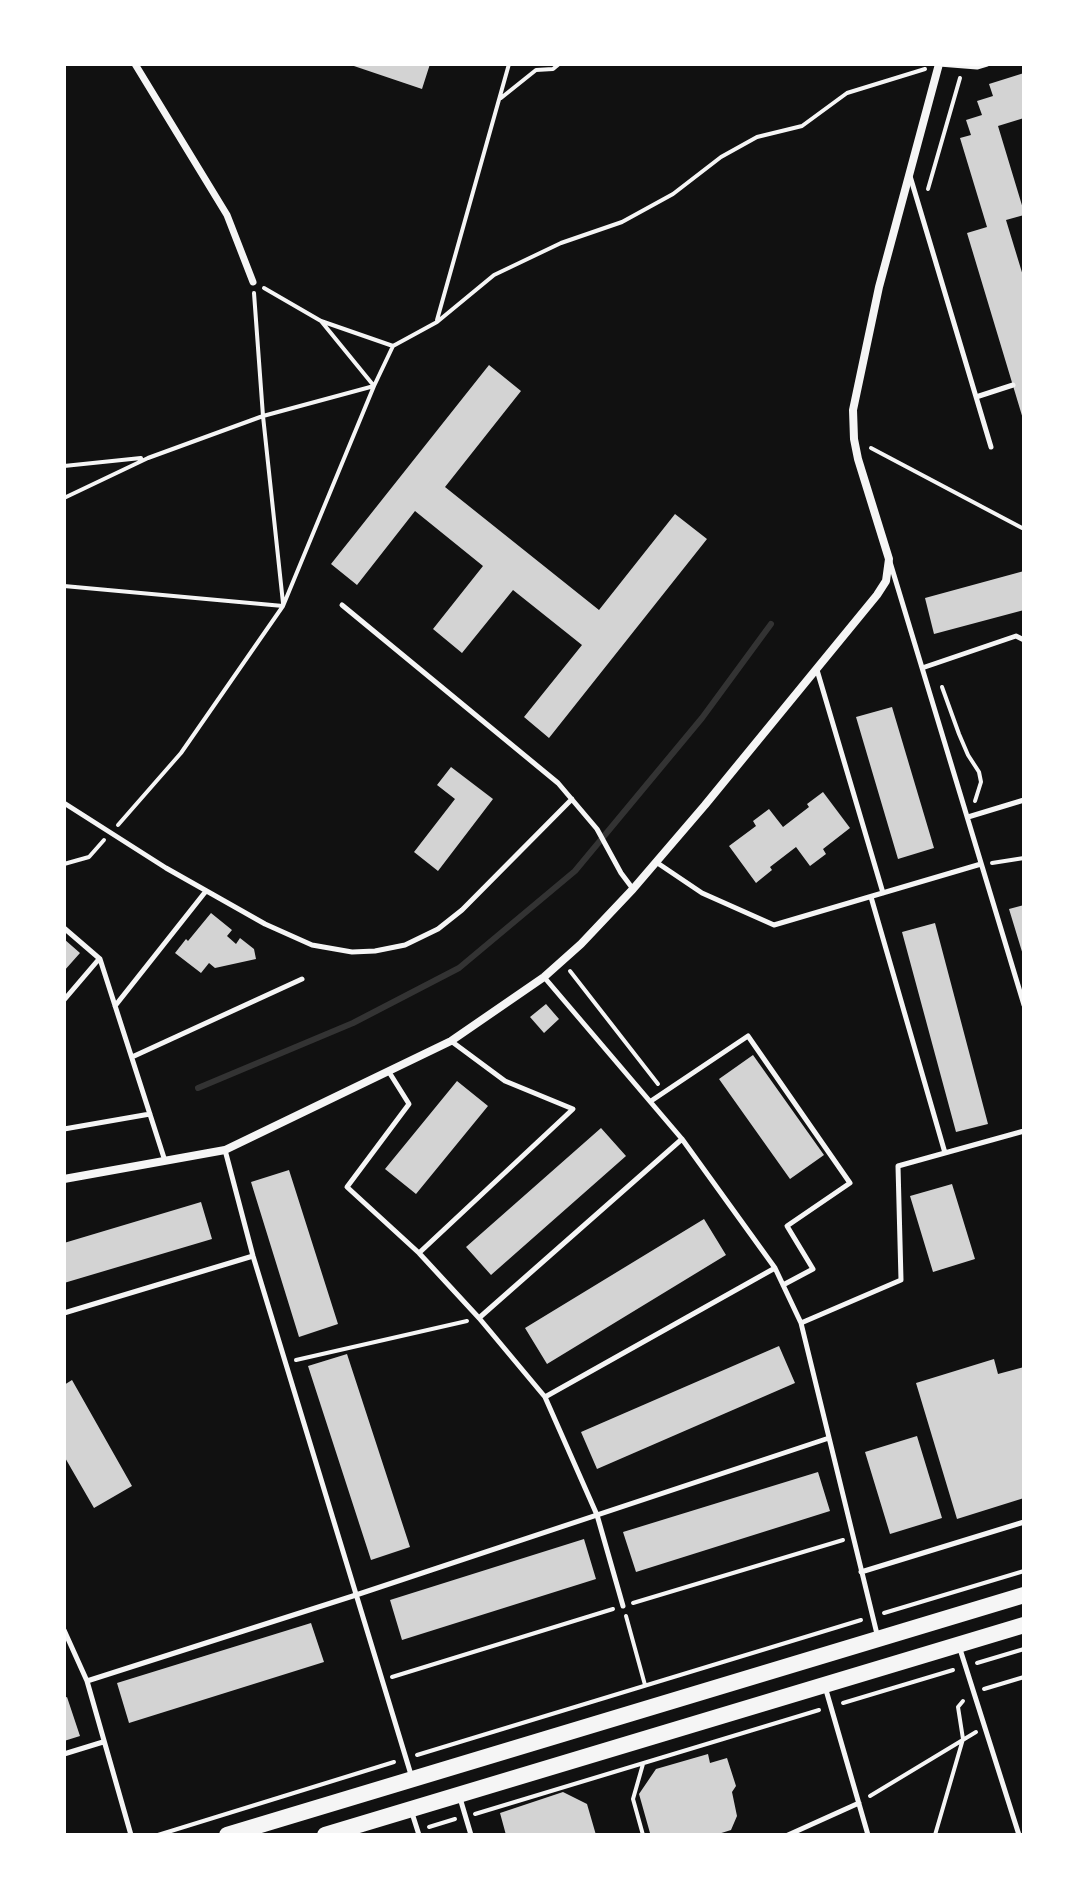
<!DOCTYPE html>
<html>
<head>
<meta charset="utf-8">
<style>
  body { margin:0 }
  #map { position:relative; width:1088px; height:1899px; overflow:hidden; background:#111; font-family:"Noto Sans",sans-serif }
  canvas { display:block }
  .frame { position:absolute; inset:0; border:66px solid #fff; pointer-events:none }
</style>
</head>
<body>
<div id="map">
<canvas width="1088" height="1899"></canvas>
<div class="frame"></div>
</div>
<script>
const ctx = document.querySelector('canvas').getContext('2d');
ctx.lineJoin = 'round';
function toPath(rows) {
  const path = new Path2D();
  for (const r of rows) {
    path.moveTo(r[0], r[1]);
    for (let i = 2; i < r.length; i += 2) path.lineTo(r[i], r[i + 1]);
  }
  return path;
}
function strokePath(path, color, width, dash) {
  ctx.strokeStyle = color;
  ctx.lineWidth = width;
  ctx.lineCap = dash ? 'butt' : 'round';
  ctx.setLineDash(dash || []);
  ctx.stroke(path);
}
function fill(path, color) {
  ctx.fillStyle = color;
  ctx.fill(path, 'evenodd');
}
const stream = toPath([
  [198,1088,353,1023,459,968,575,871,702,718,771,624]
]);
const building = toPath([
  [348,64,430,64,422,89],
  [1024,73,1024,118,998,126,1024,212,1024,215,1006,220,1024,279,1023,419,967,233,987,227,960,138,971,135,966,120,982,115,977,101,993,96,989,84],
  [489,365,521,391,445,487,599,610,675,514,707,539,549,738,524,717,582,645,513,590,462,653,433,629,483,566,415,511,357,585,331,564],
  [1024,571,1024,610,934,634,925,598],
  [892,707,934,848,898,859,856,717],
  [451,767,493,799,438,871,414,852,455,799,437,785],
  [823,792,850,828,823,849,826,854,810,866,796,847,770,867,772,870,756,883,729,846,756,826,753,821,769,809,783,827,809,807,807,804],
  [1024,905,1024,954,1023,955,1009,909],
  [211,913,232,930,227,936,236,944,240,938,254,949,256,959,215,968,209,963,201,973,175,953,186,939,188,941],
  [935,923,988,1124,956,1132,902,932],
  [64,939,80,953,64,971],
  [546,1004,559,1019,544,1033,530,1017],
  [753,1055,824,1155,790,1179,719,1079],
  [457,1081,488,1106,416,1194,385,1169],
  [601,1128,626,1156,491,1275,466,1247],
  [289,1170,338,1324,299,1337,251,1182],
  [952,1184,975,1259,933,1272,910,1196],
  [201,1202,212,1239,64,1283,64,1243],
  [704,1219,726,1255,547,1364,525,1328],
  [779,1346,795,1383,597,1469,581,1432],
  [347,1354,410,1547,371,1560,308,1366],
  [994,1359,998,1374,1024,1367,1024,1498,957,1519,916,1383],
  [72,1380,132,1486,94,1508,64,1456,64,1385],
  [917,1436,942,1518,890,1534,865,1452],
  [818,1472,830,1511,636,1572,623,1532],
  [584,1539,596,1579,402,1640,390,1600],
  [311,1623,324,1662,129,1723,117,1683],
  [67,1697,80,1736,64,1741,64,1698],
  [708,1754,710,1763,727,1758,736,1786,732,1792,737,1816,731,1830,715,1835,655,1835,650,1833,639,1794,656,1769],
  [563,1792,587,1804,596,1835,506,1835,500,1813]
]);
const path = toPath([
  [501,98,536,70,553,69,559,64],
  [928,189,960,78],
  [264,288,321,321,393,346],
  [254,293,263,416,283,603],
  [437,320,509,64],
  [871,448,1024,529],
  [64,466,141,458],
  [64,498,148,458,263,416,374,386,321,321],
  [64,586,283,606],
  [942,687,959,734,968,755,979,772,981,782,975,801],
  [118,825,181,753,283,606,374,386,393,346,437,322,494,275,561,243,622,222,673,194,721,157,757,137,802,126,847,93,925,69],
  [992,863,1024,858],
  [64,864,89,857,104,840],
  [570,971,658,1084],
  [296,1360,467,1321],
  [633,1603,843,1540],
  [884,1613,1024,1571],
  [626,1616,645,1685],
  [977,1663,1024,1649],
  [392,1677,613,1609],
  [984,1689,1024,1677],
  [843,1703,953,1670],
  [417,1755,861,1620],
  [643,1764,633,1799,643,1835],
  [870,1796,976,1732],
  [475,1814,819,1710],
  [429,1827,455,1819],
  [158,1835,394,1762],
  [935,1835,963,1739,958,1707,963,1701]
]);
const service = toPath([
  [939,64,977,67,987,64],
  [910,176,991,447],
  [976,397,1013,385],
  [890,562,1024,1005],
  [342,605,558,783,597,829,621,873,633,889],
  [922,668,1016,636,1024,640],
  [817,670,883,893],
  [64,803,166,868,265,924,312,945,352,952,375,951,405,945,438,929,462,910,572,799],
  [968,817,1024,800],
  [656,862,702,893,774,925,981,864],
  [871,897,945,1153],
  [64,928,100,959,165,1161],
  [544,977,682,1139,775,1268,801,1323,877,1634],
  [64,1000,99,959],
  [115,1006,206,891],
  [132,1057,302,979],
  [389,1072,409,1104,347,1187,419,1253,479,1318,545,1397,597,1515,623,1606],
  [651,1101,748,1036,850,1183,787,1226,813,1269,783,1285],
  [64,1129,150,1114],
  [225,1150,253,1256,412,1778],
  [419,1253,573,1109,505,1081,451,1041],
  [64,1313,253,1256],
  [479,1318,682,1139],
  [801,1323,901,1280,898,1166,1024,1131],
  [545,1397,775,1268],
  [861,1572,1024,1522],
  [64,1630,87,1681,131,1835],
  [960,1649,1019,1835],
  [87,1681,356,1595,829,1438],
  [826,1690,868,1835],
  [64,1754,103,1742],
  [460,1798,471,1835],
  [412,1813,419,1835],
  [788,1835,859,1803]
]);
const pedestrian = toPath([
  [135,64,227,215,253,282]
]);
const minor = toPath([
  [64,1179,225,1150,451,1041,544,977,581,944,633,889,705,805,877,595,886,581,889,559,858,459,854,439,853,410,879,287,939,64]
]);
const primary = toPath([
  [227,1835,1024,1595],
  [325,1835,1024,1625]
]);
strokePath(stream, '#333', 6);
fill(building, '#d3d3d3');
strokePath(path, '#f5f5f5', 4);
strokePath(service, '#f5f5f5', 5);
strokePath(pedestrian, '#f5f5f5', 7);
strokePath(minor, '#f5f5f5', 8);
strokePath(primary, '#f5f5f5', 16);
</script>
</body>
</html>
